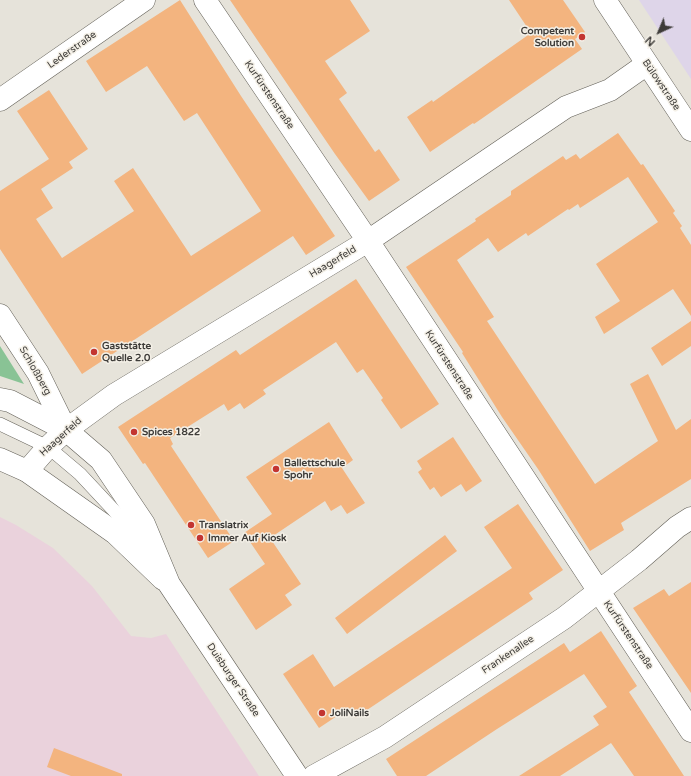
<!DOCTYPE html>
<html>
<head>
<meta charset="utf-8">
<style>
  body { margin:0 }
  #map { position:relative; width:691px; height:776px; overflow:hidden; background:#e6e3da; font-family:"Varela Round",sans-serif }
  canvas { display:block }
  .north { position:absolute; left:639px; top:12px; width:40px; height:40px; -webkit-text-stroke:3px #f4f0e7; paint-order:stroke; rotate:224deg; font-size:11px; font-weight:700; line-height:16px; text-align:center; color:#3e3c39 }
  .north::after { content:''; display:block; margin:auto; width:14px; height:18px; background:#3e3c39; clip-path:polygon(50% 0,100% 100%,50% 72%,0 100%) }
</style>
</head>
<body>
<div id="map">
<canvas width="691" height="776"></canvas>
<div class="north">N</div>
</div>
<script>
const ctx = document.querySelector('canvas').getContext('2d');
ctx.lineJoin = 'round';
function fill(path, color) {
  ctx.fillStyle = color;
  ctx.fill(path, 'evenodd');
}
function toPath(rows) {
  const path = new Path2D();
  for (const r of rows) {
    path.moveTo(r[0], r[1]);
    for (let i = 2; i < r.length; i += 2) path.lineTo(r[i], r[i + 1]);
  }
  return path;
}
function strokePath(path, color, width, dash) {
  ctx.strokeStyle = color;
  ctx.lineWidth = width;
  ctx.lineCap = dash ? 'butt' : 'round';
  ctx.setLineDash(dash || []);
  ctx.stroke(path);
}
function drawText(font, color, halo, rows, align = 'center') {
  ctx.font = font + ' "Varela Round",sans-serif';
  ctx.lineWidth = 3;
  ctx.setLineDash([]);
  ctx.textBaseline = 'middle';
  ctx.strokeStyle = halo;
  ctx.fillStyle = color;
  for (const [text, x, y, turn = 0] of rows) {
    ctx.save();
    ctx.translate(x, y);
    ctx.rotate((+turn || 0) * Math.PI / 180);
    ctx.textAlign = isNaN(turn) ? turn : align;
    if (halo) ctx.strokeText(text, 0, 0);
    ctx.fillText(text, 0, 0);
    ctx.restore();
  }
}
const industrial = toPath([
  [0,517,16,525,53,548,92,586,131,636,151,638,166,634,259,776,0,776]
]);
const education = toPath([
  [639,0,691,0,691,79]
]);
const green = toPath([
  [0,346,24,384,0,376]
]);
const building = toPath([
  [180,0,241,96,335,236,306,255,293,236,82,374,0,249,0,191,49,159,17,111,49,90,88,149,69,162,73,168,41,189,53,208,36,219,62,258,134,211,114,181,133,168,191,256,261,211,197,113,184,121,147,66,106,92,86,61],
  [230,0,350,0,370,31,325,61,347,93,339,99,375,152,379,149,400,180,369,201,335,154],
  [509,0,563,0,585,32,575,39,582,49,474,124,473,123,430,152,407,117,432,100,433,102,531,33],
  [618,133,641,165,643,164,675,211,673,213,682,226,680,228,691,245,691,316,673,289,604,334,595,317,620,301,596,264,658,222,628,177,580,208,578,204,569,210,568,209,528,236,526,233,498,252,488,238,457,260,494,317,487,321,595,484,658,441,630,384,648,374,676,430,691,419,691,479,621,523,624,530,590,551,538,469,502,417,462,353,463,352,406,267,476,221,475,219,511,195,511,191,563,156,566,160,576,154,580,159],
  [356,279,439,404,401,429,381,400,383,398,363,369,357,373,336,342,263,390,266,394,244,409,240,403,228,411,224,404,170,438,173,444,171,446,234,541,208,558,145,463,143,464,118,427,236,350,240,355],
  [691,321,691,346,662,366,651,348],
  [329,422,353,460,342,468,365,503,347,514,341,505,331,511,325,501,270,538,301,584,285,595,292,605,256,630,229,589,265,564,244,533,272,514,246,477],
  [453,437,482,481,466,492,461,484,441,497,434,487,430,490,418,472,422,469,417,461],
  [518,504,563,570,529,593,533,599,355,718,349,708,319,728,283,674,313,654,334,687,512,568,484,527],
  [445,535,457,551,347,634,335,618],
  [691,582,691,693,633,608,664,589,669,596],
  [601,631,637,686,629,692,684,776,634,776,611,743,560,776,519,776,599,725,593,716,607,707,584,674,497,729,426,776,397,776,386,759,564,643,570,652],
  [54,748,122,774,122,776,71,776,47,767]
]);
const lane = toPath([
  [0,424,48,447,80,474,121,518,144,550]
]);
const street = toPath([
  [205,0,368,241,691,731],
  [605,0,691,130],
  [0,100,144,0],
  [0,315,38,373,66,430],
  [27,471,48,447,66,430,114,395,368,241,566,107,610,90,647,64],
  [314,776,385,737,564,618,639,560,677,527,691,518]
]);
const secondary = toPath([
  [0,399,10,401,66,430,101,460,144,524,169,584,297,776],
  [0,459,27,471,115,533,163,579]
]);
const markers = [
  [582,37,4,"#c33531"],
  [94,352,4,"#c33531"],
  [134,432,4,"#c33531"],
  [276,469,4,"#c33531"],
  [191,525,4,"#c33531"],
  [200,538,4,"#c33531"],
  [322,713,4,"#c33531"]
];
const poiNames = [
  ["Competent",574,31,"right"],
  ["Solution",574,43,"right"],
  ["Gaststätte",102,346],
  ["Quelle 2.0",102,358],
  ["Spices 1822",142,432],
  ["Ballettschule",284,463],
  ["Spohr",284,475],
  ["Translatrix",199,525],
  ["Immer Auf Kiosk",208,538],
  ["JoliNails",330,713]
];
const streetNames = [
  ["Lederstraße",72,50,-35],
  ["Bülowstraße",661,85,56],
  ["Kurfürstenstraße",269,95,56],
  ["Haagerfeld",333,262,-31],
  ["Kurfürstenstraße",449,365,57],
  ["Schloßberg",35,371,60],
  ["Haagerfeld",61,437,-42],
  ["Kurfürstenstraße",628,635,56],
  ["Frankenallee",508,655,-34],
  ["Duisburger Straße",233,680,56]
];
fill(industrial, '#ead2dc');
fill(education, '#ded5e9');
fill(green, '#89c395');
fill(building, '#f3b47f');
strokePath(lane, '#636058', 14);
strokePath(street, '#636058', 23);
strokePath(secondary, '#636058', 23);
strokePath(lane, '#fff', 13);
strokePath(street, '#fff', 22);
strokePath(secondary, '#fff', 22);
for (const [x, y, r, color] of markers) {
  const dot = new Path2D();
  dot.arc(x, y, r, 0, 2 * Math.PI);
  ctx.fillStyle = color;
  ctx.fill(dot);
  strokePath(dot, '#f4f0e7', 1.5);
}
drawText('bold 10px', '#3e3c39', '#f4f0e7', poiNames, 'left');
drawText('10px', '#3e3c39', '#f4f0e7', streetNames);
</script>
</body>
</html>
